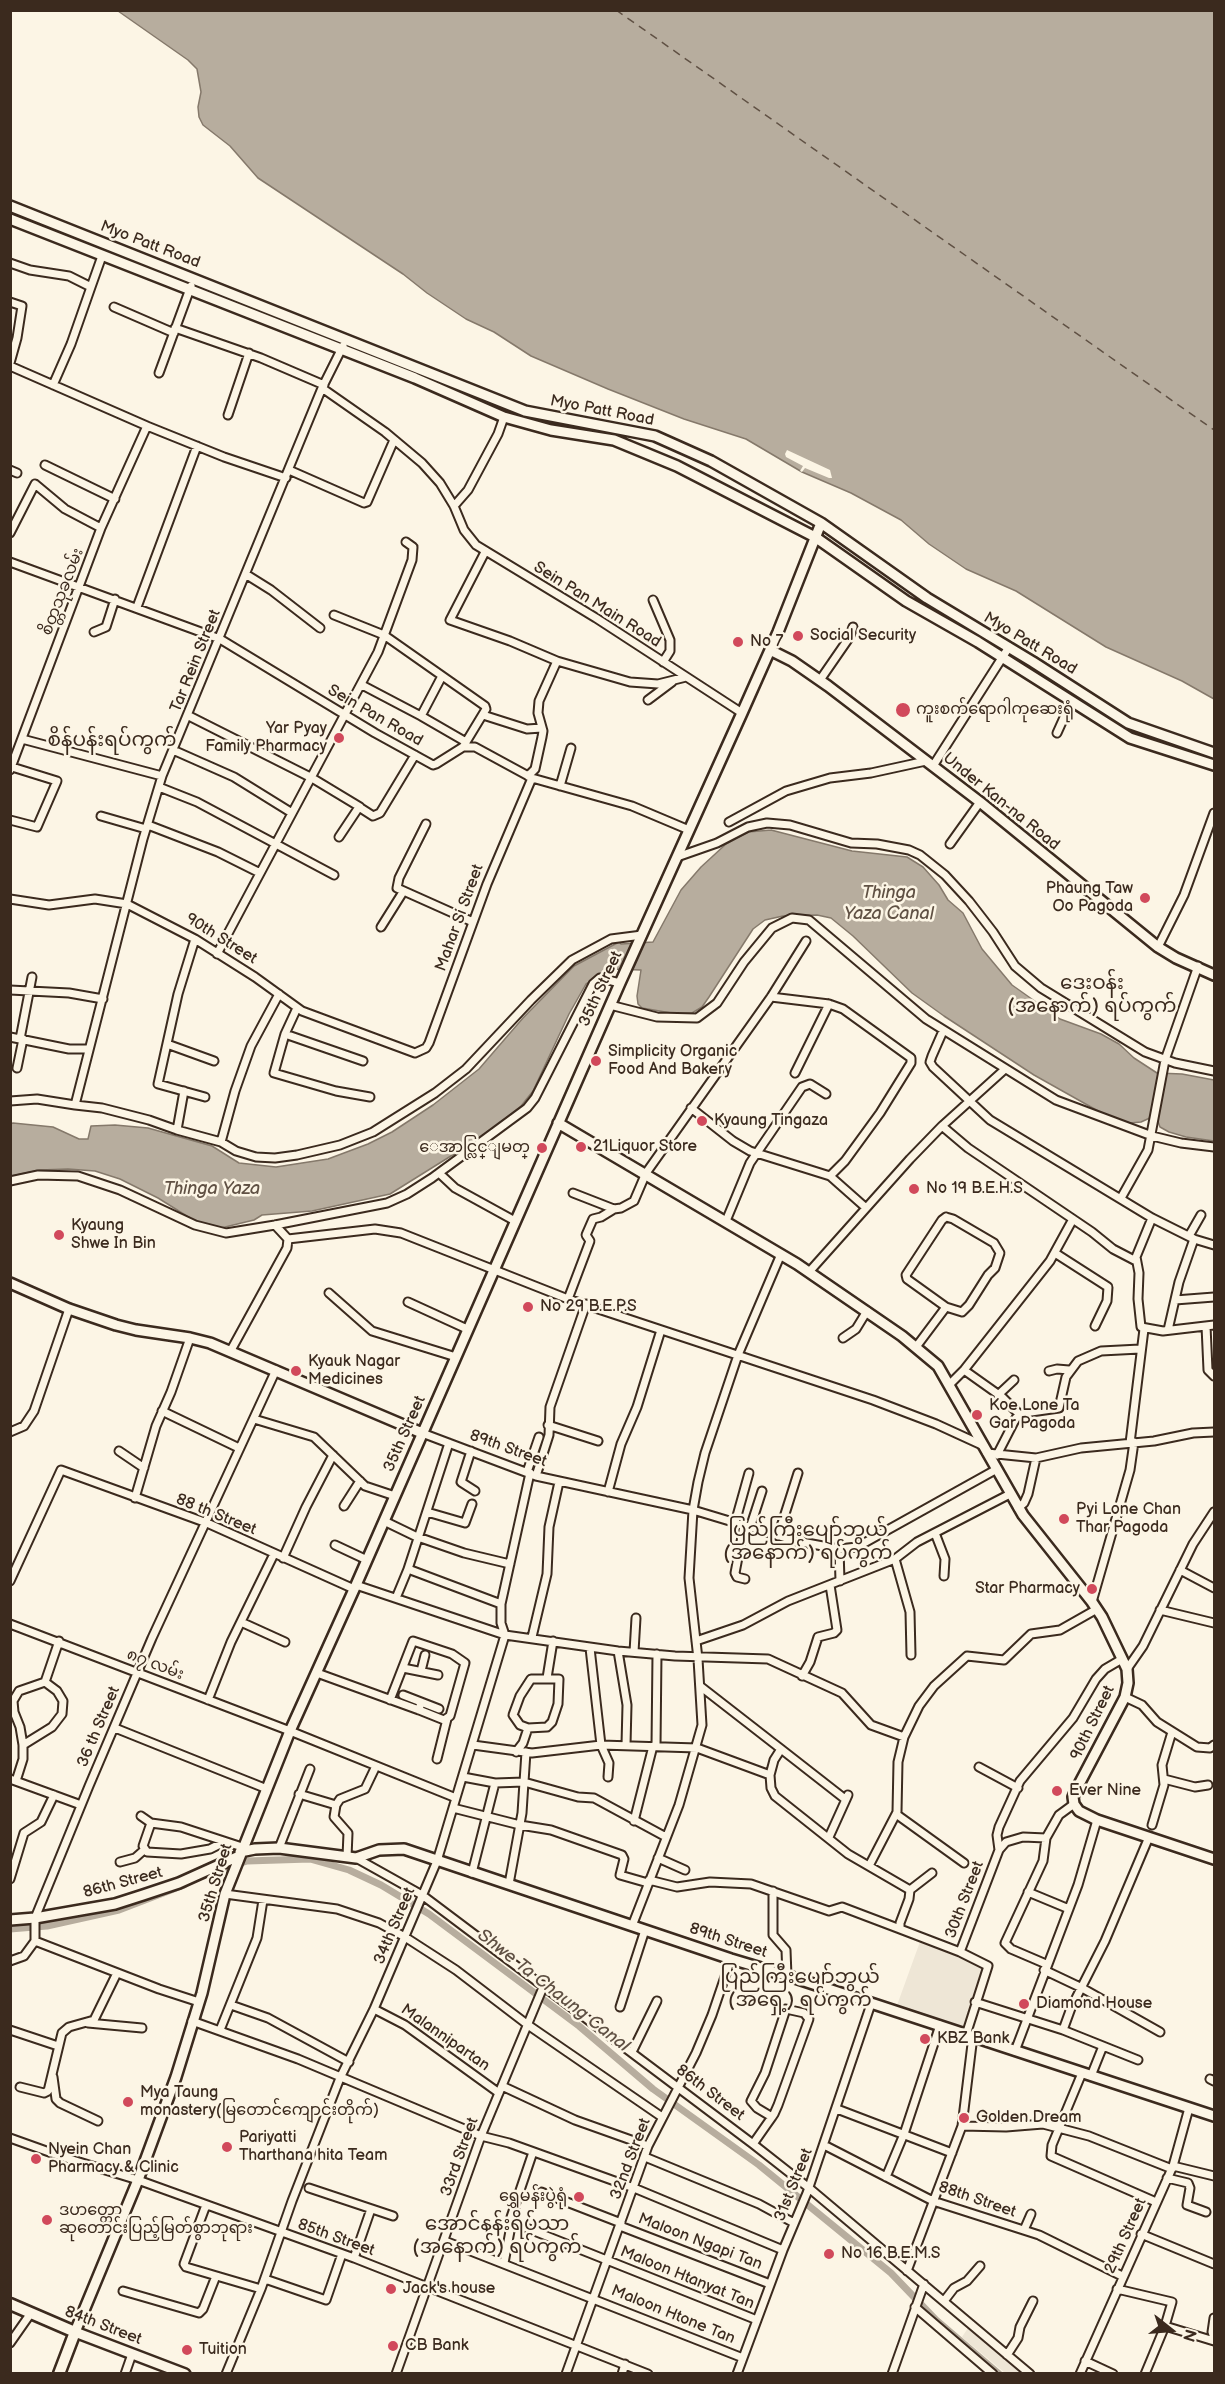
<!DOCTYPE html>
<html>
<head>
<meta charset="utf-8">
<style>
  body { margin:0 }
  #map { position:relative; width:1225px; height:2384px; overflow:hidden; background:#fcf5e5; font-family:"Balsamiq Sans",sans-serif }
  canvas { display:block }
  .frame { position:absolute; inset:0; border:12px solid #3b2a1e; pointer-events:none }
  .north { position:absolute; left:1141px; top:2300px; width:60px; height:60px; -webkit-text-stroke:4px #fcf5e5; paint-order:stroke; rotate:107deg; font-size:16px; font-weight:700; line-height:24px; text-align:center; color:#3b2a1e }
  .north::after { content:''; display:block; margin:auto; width:21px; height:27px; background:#3b2a1e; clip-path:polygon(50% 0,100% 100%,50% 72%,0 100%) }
</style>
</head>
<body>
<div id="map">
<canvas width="1225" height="2384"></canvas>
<div class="frame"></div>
<div class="north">N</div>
</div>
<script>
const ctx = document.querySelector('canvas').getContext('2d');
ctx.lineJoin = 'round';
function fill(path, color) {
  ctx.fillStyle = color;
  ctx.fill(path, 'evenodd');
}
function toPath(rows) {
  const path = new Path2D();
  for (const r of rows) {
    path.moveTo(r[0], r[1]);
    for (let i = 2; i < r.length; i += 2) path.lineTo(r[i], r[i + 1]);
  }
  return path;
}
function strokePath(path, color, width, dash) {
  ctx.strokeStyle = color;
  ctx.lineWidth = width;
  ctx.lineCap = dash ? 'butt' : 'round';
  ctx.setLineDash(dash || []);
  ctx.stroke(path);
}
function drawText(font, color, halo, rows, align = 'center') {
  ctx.font = font + ' "Balsamiq Sans","Noto Sans Myanmar",sans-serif';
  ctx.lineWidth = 5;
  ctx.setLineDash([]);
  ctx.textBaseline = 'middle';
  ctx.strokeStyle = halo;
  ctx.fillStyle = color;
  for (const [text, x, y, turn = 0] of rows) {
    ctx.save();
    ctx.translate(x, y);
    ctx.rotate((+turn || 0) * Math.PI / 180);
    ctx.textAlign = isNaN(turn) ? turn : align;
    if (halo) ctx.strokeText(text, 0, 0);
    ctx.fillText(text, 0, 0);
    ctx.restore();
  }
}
const built = toPath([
  [921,1939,987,1965,963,2030,896,2008],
  [968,2328,1021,2373,1005,2373,962,2337]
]);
const water = toPath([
  [118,11,1214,11,1214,699,1182,681,1106,647,1016,591,966,569,929,544,901,520,851,493,802,472,746,439,684,419,608,389,531,356,494,332,466,319,427,293,403,274,258,178,230,146,203,125,199,117,198,107,201,92,197,69,188,60,118,11],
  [771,830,852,851,907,857,923,867,939,885,948,900,963,913,982,949,1012,985,1060,1019,1101,1034,1119,1044,1134,1058,1157,1073,1182,1074,1214,1080,1214,1141,1186,1137,1169,1132,1160,1127,1157,1119,1152,1117,1141,1122,1130,1123,1107,1116,1034,1075,944,1016,912,993,853,936,831,918,817,915,783,916,765,920,753,929,709,997,702,1007,692,1013,677,1014,642,1008,638,1004,637,996,641,970,613,969,586,984,569,1014,533,1091,521,1106,483,1136,390,1194,312,1211,262,1215,254,1220,221,1228,198,1223,158,1198,120,1179,95,1171,68,1169,40,1170,11,1176,10,1124,13,1123,53,1127,79,1139,88,1139,91,1126,115,1125,148,1128,212,1146,239,1163,276,1167,328,1159,368,1144,392,1132,433,1105,479,1069,523,1018,574,966,619,942,621,944,653,942,681,890,701,867,726,844,748,832,771,830]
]);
const pier = toPath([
  [787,450,830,470,832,478,829,478,805,468,802,472,800,471,803,466,786,457,785,454]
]);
const canal = toPath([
  [214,1872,247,1861,310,1859,349,1870,381,1885,429,1914,579,2026,653,2089,759,2165,891,2273,936,2320,999,2374],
  [10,1929,47,1926,119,1910,184,1885]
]);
const ferry = toPath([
  [616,10,1214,430]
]);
const street = toPath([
  [10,263,30,270,69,276,91,287,102,256],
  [10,302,22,306,17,338,10,363],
  [114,307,174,333],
  [175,328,261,358,324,385],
  [10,366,147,426,224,457,286,478],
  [159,373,191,286],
  [53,385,71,344,91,287],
  [322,388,385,432,422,463,440,483,454,506,464,530,476,545,596,618,742,713],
  [228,415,249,353],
  [45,465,115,499],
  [10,470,17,473],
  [289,470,364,503,367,502,394,440],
  [454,506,468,490,498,434,504,417],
  [10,533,35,484,65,509,101,528],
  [485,552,450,620,510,641,557,661,539,701,538,713,543,731,542,737,535,769,528,776],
  [10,562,220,639,375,733,433,765,436,764,463,747,475,747,532,778,632,806,689,830],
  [247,575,271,590,320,628],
  [653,600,670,640,670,651,663,662],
  [137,607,197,446],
  [334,615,384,635,485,706,486,709,463,747],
  [94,632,106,627,115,599],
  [557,661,630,682,658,684,686,677],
  [820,680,849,638,853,627],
  [362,685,421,716,442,676],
  [648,700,672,682],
  [483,715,527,729,542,728],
  [189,716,312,778,360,807],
  [421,716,466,742],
  [1057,733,1071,702],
  [22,739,162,776],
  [173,750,234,777,292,813],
  [933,766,1009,647],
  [10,770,101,528,147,426],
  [560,786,571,748],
  [159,787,197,802,334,875],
  [101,816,146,829],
  [10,820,37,827,57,781,12,767],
  [729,822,786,791,830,778,871,773,926,761],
  [426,824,399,878,397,888,473,922],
  [148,825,218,852,260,873],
  [339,837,359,807,373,816,380,813,415,755],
  [950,844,980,802],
  [677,857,717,843,748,827,767,823,790,825,851,843,877,844,909,850,920,855,945,875,969,901,993,932,1015,966,1041,988,1145,1052,1175,1063,1214,1071],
  [10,899,49,905,95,899,127,904,195,939,255,977,302,1011,415,1053,426,1048,429,1043,487,884,532,778],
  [381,927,403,892],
  [195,939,178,994,158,1084,205,1097],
  [1158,947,1184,895,1214,813],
  [217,954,378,652,412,560,413,547,406,542],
  [10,990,69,993,103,999],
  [771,997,829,1004],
  [610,1005,657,1017,697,1018,717,1003,744,962,772,928,792,918,809,920,926,1019,1056,1100,1152,1136,1181,1143,1214,1147],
  [297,1008,285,1034,274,1073,336,1091,370,1097],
  [943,1031,932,1056,930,1062,933,1067,990,1120,1152,1218,1194,1239,1214,1245],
  [285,1034,363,1061],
  [10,1037,69,1049,87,1049],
  [20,1039,32,977],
  [167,1044,214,1061],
  [17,1068,23,1039],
  [795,1073,829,1004,843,1009,911,1058,911,1063,880,1113,845,1161,830,1176],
  [10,1101,37,1099,75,1105,143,839,162,776,322,388,343,346],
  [75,1105,102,1108,149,1120,177,1130,221,1142,236,1151,256,1157,275,1158,297,1155,340,1145,373,1132,435,1093,466,1069,531,1000,572,960,611,939,642,935],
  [691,1108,733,1141,750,1151,830,1176,865,1207],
  [942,1126,968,1148,1092,1232,1113,1249,1136,1261],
  [177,1130,184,1091],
  [221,1142,235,1091,251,1046,279,994],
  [439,1173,455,1188,515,1221],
  [10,1181,38,1175,78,1176,120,1190,195,1225,226,1233,275,1225,387,1203,407,1194,432,1178,527,1108,535,1098,593,984,600,978,620,983],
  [573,1193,614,1209,621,1208,634,1201,646,1173,771,997,806,941],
  [1121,1198,1148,1150,1165,1060,1198,966],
  [946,1217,953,1219,994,1243,1000,1253,995,1268,988,1275,969,1305,962,1312,946,1307,907,1279,906,1275,942,1220,946,1217],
  [1152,1218,1136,1257,1139,1273,1138,1299,1141,1327,1163,1331,1214,1325],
  [726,1221,750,1163,802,1087,810,1084,826,1094],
  [275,1225,288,1239],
  [1189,1236,1201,1215],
  [288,1239,375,1229,401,1233,568,1299,873,1400,936,1424,984,1446],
  [1055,1253,1108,1287,1107,1301,1095,1326],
  [809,1272,910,1159,942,1126,1004,1070],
  [329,1293,372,1331,456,1357],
  [568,1299,590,1241,586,1235,593,1219,601,1217,614,1209],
  [1175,1300,1214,1297],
  [408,1302,467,1329],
  [1206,1326,1208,1370,1214,1376],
  [1168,1330,1179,1282,1194,1239],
  [843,1338,856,1329,867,1311],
  [916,1347,946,1307],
  [230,1352,287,1248,288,1239],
  [964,1370,1002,1397,1020,1415],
  [1049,1371,1057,1369,1069,1370],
  [950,1384,964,1370,1050,1261,1073,1219],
  [998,1395,1014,1380],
  [162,1411,239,1448],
  [254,1419,314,1437,365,1486,395,1496],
  [548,1425,598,1441],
  [10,1432,24,1426,34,1411,69,1309],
  [422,1433,536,1476,693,1510,796,1541,839,1549,857,1547,997,1469],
  [449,1443,408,1569,501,1604],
  [1130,1443,1144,1329],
  [119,1451,144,1468],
  [471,1451,461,1482,475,1491],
  [987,1453,1036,1458,1081,1448,1154,1441,1193,1433,1214,1432],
  [997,1455,1016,1418,1024,1413,1059,1408,1066,1377,1078,1361,1101,1351,1140,1349],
  [527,1472,539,1437],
  [536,1476,549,1435,550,1407,586,1304],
  [608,1492,621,1444,637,1407,661,1330],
  [135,1498,156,1426,171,1392,190,1338],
  [344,1506,360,1481],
  [1018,1508,1024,1503,1028,1494,1036,1458],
  [427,1512,465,1523,472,1504],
  [384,1521,415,1536,464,1553,510,1564],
  [735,1523,749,1473],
  [744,1526,735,1573,737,1577,745,1579],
  [750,1528,762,1491],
  [935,1533,945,1559,944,1576],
  [778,1536,798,1473],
  [335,1545,367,1560],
  [839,1549,840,1581],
  [283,1558,306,1507,333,1455],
  [895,1559,910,1612,911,1655],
  [1180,1570,1214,1588],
  [10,1581,61,1470,207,1523,354,1589],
  [356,1585,505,1635,618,1651,675,1656,768,1659,842,1693,871,1725,904,1737],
  [396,1598,408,1569],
  [1092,1602,1130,1470,1134,1442],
  [1160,1610,1214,1623],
  [241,1622,285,1642],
  [10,1624,290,1731,456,1798],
  [532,1637,547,1574,549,1527,559,1482],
  [696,1641,743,1625,788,1601,895,1559,917,1542,1010,1494],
  [590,1648,601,1745,609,1763,608,1777],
  [618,1651,627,1705,626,1745],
  [634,1652,636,1618],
  [403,1668,438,1675],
  [1127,1669,1143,1646,1193,1544,1214,1512],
  [421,1671,425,1655],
  [317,1673,419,1710,444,1720,450,1716,465,1663,452,1654,413,1641,390,1700],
  [802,1676,810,1662,818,1637,834,1633,837,1630,830,1585],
  [547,1678,553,1641],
  [700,1686,781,1749,774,1760,770,1775,771,1788,775,1796,848,1854,910,1890,909,1899,900,1923,900,1929,960,1952],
  [403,1695,421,1702],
  [1125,1697,1142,1705,1157,1722,1197,1747,1210,1748,1214,1745],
  [208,1700,231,1642,274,1554],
  [419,1710,421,1702,439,1709],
  [115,1728,267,1789],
  [23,1745,52,1727,62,1714,63,1701,57,1691,45,1682],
  [473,1745,532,1753,601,1745,697,1748,770,1775],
  [781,1749,845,1799],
  [516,1752,523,1743,528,1728,520,1725,513,1715,520,1696,531,1679,559,1679,558,1704,552,1722,547,1727,528,1728],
  [526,1752,524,1782,578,1797,594,1798,666,1837],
  [437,1759,447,1719],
  [979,1767,1018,1788],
  [463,1777,495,1783,472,1873],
  [10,1779,81,1805],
  [1164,1779,1195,1787,1208,1785],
  [16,1781,23,1759,23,1745,20,1727,14,1712,13,1701,19,1691,45,1682,59,1641],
  [495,1783,524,1782,522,1813,509,1884],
  [299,1794,336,1805],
  [453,1808,520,1825,551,1830,622,1855,624,1859,620,1875,648,1883],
  [896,1814,964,1863],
  [141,1816,151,1823,181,1827,242,1847],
  [634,1821,653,1746,656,1746,657,1654],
  [151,1823,143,1846,147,1852,181,1854,210,1849,224,1842],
  [1152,1825,1164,1785,1162,1765,1172,1732],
  [829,1837,848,1795],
  [1046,1838,1043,1861,1005,1943,1011,1949,1046,1964],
  [279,1848,310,1769],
  [999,1850,997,1835,999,1827,1020,1781,1073,1718,1096,1679,1105,1669,1122,1659],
  [347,1857,348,1833,334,1817,336,1805,340,1799,365,1789,376,1766],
  [356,1858,422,1895,753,2144,809,2188,1030,2374],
  [658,1858,685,1870],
  [120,1862,135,1858,144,1850],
  [870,1864,897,1812,898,1762,904,1737,919,1706,934,1686,967,1656,1004,1660,1031,1634,1060,1630,1097,1609],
  [10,1879,24,1833,41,1822,54,1795],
  [649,1880,677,1887,710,1882,751,1884,829,1911,842,1907,900,1929],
  [910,1890,932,1873],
  [773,1891,773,1935,786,1950,787,1976],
  [1028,1892,1069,1909],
  [225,1894,337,1909,379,1923,405,1937,456,1970,528,2025,662,2117],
  [632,1926,679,1805,702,1725,698,1659,689,1578,693,1510,698,1482,705,1453,738,1355,781,1254],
  [10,1961,24,1956,35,1941],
  [1044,1970,1082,1988,1160,2032],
  [199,2002,159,1989,35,1941,35,1918,89,1786,152,1638,276,1370],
  [975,2002,1063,2030,1071,2008,1105,1941,1149,1837],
  [231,2005,268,2018,349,2062],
  [620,2007,645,1930],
  [374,2009,405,2025,499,2093],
  [192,2021,298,2059,481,2136,509,2143,634,2188,783,2250],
  [88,2023,142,2028],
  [10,2030,58,2046],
  [220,2030,257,1938,263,1900],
  [1063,2030,1138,2060],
  [966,2035,988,1966,960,1952,999,1850,1006,1842,1023,1837,1046,1838,1059,1815,1074,1804],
  [1015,2051,1078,1885,1097,1820],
  [632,2052,657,2001],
  [1082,2073,1052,2145,1051,2156,1156,2202],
  [1091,2076,1103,2046],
  [53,2077,56,2099,60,2103,98,2121],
  [1210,2079,1214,2081],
  [502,2086,575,2120,648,2146],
  [20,2087,44,2093,48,2091,62,2033,69,2027,94,2020,117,1973],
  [837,2109,952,2153],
  [962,2126,1006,2127,1043,2124,1089,2136,1172,2169],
  [10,2138,66,2158,138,2180,354,2258,648,2374],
  [753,2144,767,2124,772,2117,774,2114,778,2105,809,2019,804,2013,786,2009,765,2073,751,2101,757,2108,772,2117],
  [824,2145,933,2201,1039,2235,1122,2276],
  [645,2157,759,2204,794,2223],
  [1173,2166,1214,2176],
  [886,2177,904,2134,940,2025],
  [1167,2178,1188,2183,1190,2188,1187,2205,1206,2212],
  [309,2188,393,2216],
  [541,2192,621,2223],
  [206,2205,184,2264,186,2267,261,2289],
  [513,2226,519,2225,757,2320],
  [620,2226,770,2284],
  [1024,2230,1031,2214],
  [1141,2234,1214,2264],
  [445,2241,743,2358],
  [354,2258,371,2209],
  [504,2263,510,2231,513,2226,511,2217,533,2152],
  [907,2271,962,2126,973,2036],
  [265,2279,326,2300,342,2254],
  [1117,2289,1172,2302,1165,2326,1145,2374],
  [123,2291,199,2313,203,2309,216,2276],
  [944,2301,954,2288,967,2281,980,2266],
  [915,2307,993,2374],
  [1214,2318,1212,2332,1214,2338],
  [1165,2326,1214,2341],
  [10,2343,31,2313],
  [1007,2355,1018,2338,1020,2327,1033,2301],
  [1085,2361,1113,2374],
  [125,2374,132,2354],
  [226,2374,261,2289,292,2201,340,2078,374,2009,437,1861,505,1635,501,1623,501,1604,530,1473],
  [396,2374,481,2136,544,1985],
  [566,2374,648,2146,696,2053,712,2015,731,1959],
  [622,2374,625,2364],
  [737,2374,783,2250,807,2193,871,2004],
  [892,2374,924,2284],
  [1080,2374,1173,2166,1189,2108]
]);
const secondary = toPath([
  [10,206,525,411,655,436,711,461,821,523,927,598,1033,662,1128,723,1214,753],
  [10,219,415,378,504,417,551,430,614,440,677,466,815,537,906,601,978,642,1130,738,1214,765],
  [770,650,792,661,828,686,980,802,1158,947,1176,958,1214,975],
  [558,1123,797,1264,902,1336,938,1366,1023,1515,1092,1602,1102,1617,1127,1669,1128,1683,1125,1697,1076,1790,1073,1797,1074,1804,1079,1811,1097,1820,1214,1859],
  [10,1283,69,1309,116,1325,136,1330,190,1338,210,1343,422,1433],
  [240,1852,255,1849,279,1848,356,1858,379,1850,404,1849,731,1959,798,1979,1214,2116],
  [10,1920,35,1918,115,1904,143,1895,179,1883,239,1856],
  [185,2374,75,2332,138,2180,176,2077,202,1993,225,1894,290,1731,356,1585,620,983,742,713,778,632,821,523]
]);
const primary = toPath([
  [10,2304,75,2332,59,2374]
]);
const markers = [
  [798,636,6,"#d1495b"],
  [738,642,6,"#d1495b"],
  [903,710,8,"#d1495b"],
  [339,738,6,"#d1495b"],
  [1145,898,6,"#d1495b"],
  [596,1061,6,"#d1495b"],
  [702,1121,6,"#d1495b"],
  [581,1147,6,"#d1495b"],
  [542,1148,6,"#d1495b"],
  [914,1189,6,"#d1495b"],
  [59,1235,6,"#d1495b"],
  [528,1307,6,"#d1495b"],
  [296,1371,6,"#d1495b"],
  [977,1415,6,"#d1495b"],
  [1064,1519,6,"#d1495b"],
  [1092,1589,6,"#d1495b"],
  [1057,1791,6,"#d1495b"],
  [1024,2004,6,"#d1495b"],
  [925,2039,6,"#d1495b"],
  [128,2102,6,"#d1495b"],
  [964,2118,6,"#d1495b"],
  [227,2147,6,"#d1495b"],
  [36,2159,6,"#d1495b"],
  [579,2197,6,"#d1495b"],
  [47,2220,6,"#d1495b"],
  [829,2254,6,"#d1495b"],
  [391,2289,6,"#d1495b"],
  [393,2346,6,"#d1495b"],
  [187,2350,6,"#d1495b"]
];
const streetNames = [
  ["Myo Patt Road",150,245,21],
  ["Myo Patt Road",602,411,11],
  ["စိတ္တသုခလမ်း",63,592,-69],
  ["Sein Pan Main Road",597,605,32],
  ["Myo Patt Road",1030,644,31],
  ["Tar Rein Street",196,661,-68],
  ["Sein Pan Road",375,716,30],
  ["Under Kan-na Road",1001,802,39],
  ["Mahar Si Street",460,918,-70],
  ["90th Street",221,939,32],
  ["35th Street",601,989,-65],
  ["35th Street",405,1434,-66],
  ["89th Street",508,1449,20],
  ["88 th Street",216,1515,22],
  ["၈၇ လမ်း",155,1665,21],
  ["90th Street",1093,1723,-64],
  ["36 th Street",99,1727,-67],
  ["86th Street",123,1883,-15],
  ["35th Street",216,1883,-73],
  ["30th Street",965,1900,-69],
  ["34th Street",395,1926,-67],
  ["89th Street",728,1941,18],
  ["Malannipartan",445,2038,35],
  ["86th Street",710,2093,37],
  ["33rd Street",460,2157,-70],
  ["32nd Street",631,2159,-69],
  ["31st Street",794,2185,-68],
  ["88th Street",977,2200,19],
  ["29th Street",1126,2236,-66],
  ["85th Street",336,2238,20],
  ["Maloon Ngapi Tan",700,2242,21],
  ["Maloon Htanyat Tan",687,2278,22],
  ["Maloon Htone Tan",673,2315,22],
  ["84th Street",103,2326,21]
];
const poiNames = [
  ["Social Security",810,636],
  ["No 7",750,642],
  ["ကူးစက်ရောဂါကုဆေးရုံ",916,710],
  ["Yar Pyay",327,729,"right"],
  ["Family Pharmacy",327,747,"right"],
  ["Phaung Taw",1133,889,"right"],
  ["Oo Pagoda",1133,907,"right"],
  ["Simplicity Organic",608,1052],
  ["Food And Bakery",608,1070],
  ["Kyaung Tingaza",714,1121],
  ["21Liquor Store",593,1147],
  ["ေအာင္လြင္ျမတ္",530,1148,"right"],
  ["No 19 B.E.H.S",926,1189],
  ["Kyaung",71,1226],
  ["Shwe In Bin",71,1244],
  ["No 29 B.E.P.S",540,1307],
  ["Kyauk Nagar",308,1362],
  ["Medicines",308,1380],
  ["Koe Lone Ta",989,1406],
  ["Gar Pagoda",989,1424],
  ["Pyi Lone Chan",1076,1510],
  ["Thar Pagoda",1076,1528],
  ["Star Pharmacy",1080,1589,"right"],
  ["Ever Nine",1069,1791],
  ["Diamond House",1036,2004],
  ["KBZ Bank",937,2039],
  ["Mya Taung",140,2093],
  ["monastery(မြတောင်ကျောင်းတိုက်)",140,2111],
  ["Golden Dream",976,2118],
  ["Pariyatti",239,2138],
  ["Tharthana hita Team",239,2156],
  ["Nyein Chan",48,2150],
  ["Pharmacy & Clinic",48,2168],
  ["ရွှေမန်းပွဲရုံ",567,2197,"right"],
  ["ဒဟတ္တော",59,2211],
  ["ဆုတောင်းပြည့်မြတ်စွာဘုရား",59,2229],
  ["No 16 B.E.M.S",841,2254],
  ["Jack's house",403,2289],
  ["CB Bank",405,2346],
  ["Tuition",199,2350]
];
const waterNames = [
  ["Thinga",889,893],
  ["Yaza Canal",889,914],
  ["Thinga Yaza",212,1189],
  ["Shwe Ta Chaung Canal",553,1991,38]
];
const quarterNames = [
  ["စိန်ပန်းရပ်ကွက်",112,741],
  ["ဒေးဝန်း",1092,984],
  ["(အနောက်) ရပ်ကွက်",1092,1007],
  ["ပြည်ကြီးပျော်ဘွယ်",808,1531],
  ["(အနောက်) ရပ်ကွက်",808,1554],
  ["ပြည်ကြီးပျော်ဘွယ်",800,1978],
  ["(အရှေ့) ရပ်ကွက်",800,2001],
  ["အောင်နန်းရိပ်သာ",497,2225],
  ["(အနောက်) ရပ်ကွက်",497,2248]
];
fill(built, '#eee6d6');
fill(water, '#b7ad9e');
strokePath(water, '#85796b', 1.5);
fill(pier, '#fcf5e5');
strokePath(canal, '#b7ad9e', 7);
strokePath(ferry, '#605144', 1.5, [8, 6]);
strokePath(street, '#3b2a1e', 11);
strokePath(secondary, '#3b2a1e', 14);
strokePath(primary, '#3b2a1e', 15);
strokePath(street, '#fcf5e5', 7);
strokePath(secondary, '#fcf5e5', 9);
strokePath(primary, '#fcf5e5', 10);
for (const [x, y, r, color] of markers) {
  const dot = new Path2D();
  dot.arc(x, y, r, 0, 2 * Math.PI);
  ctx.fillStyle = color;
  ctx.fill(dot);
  strokePath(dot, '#fcf5e5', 2);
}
drawText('16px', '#3b2a1e', '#fcf5e5', streetNames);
drawText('16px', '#3b2a1e', '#fcf5e5', poiNames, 'left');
drawText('italic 18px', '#605144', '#fcf5e5', waterNames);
drawText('20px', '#3b2a1e', '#fcf5e5', quarterNames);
</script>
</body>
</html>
